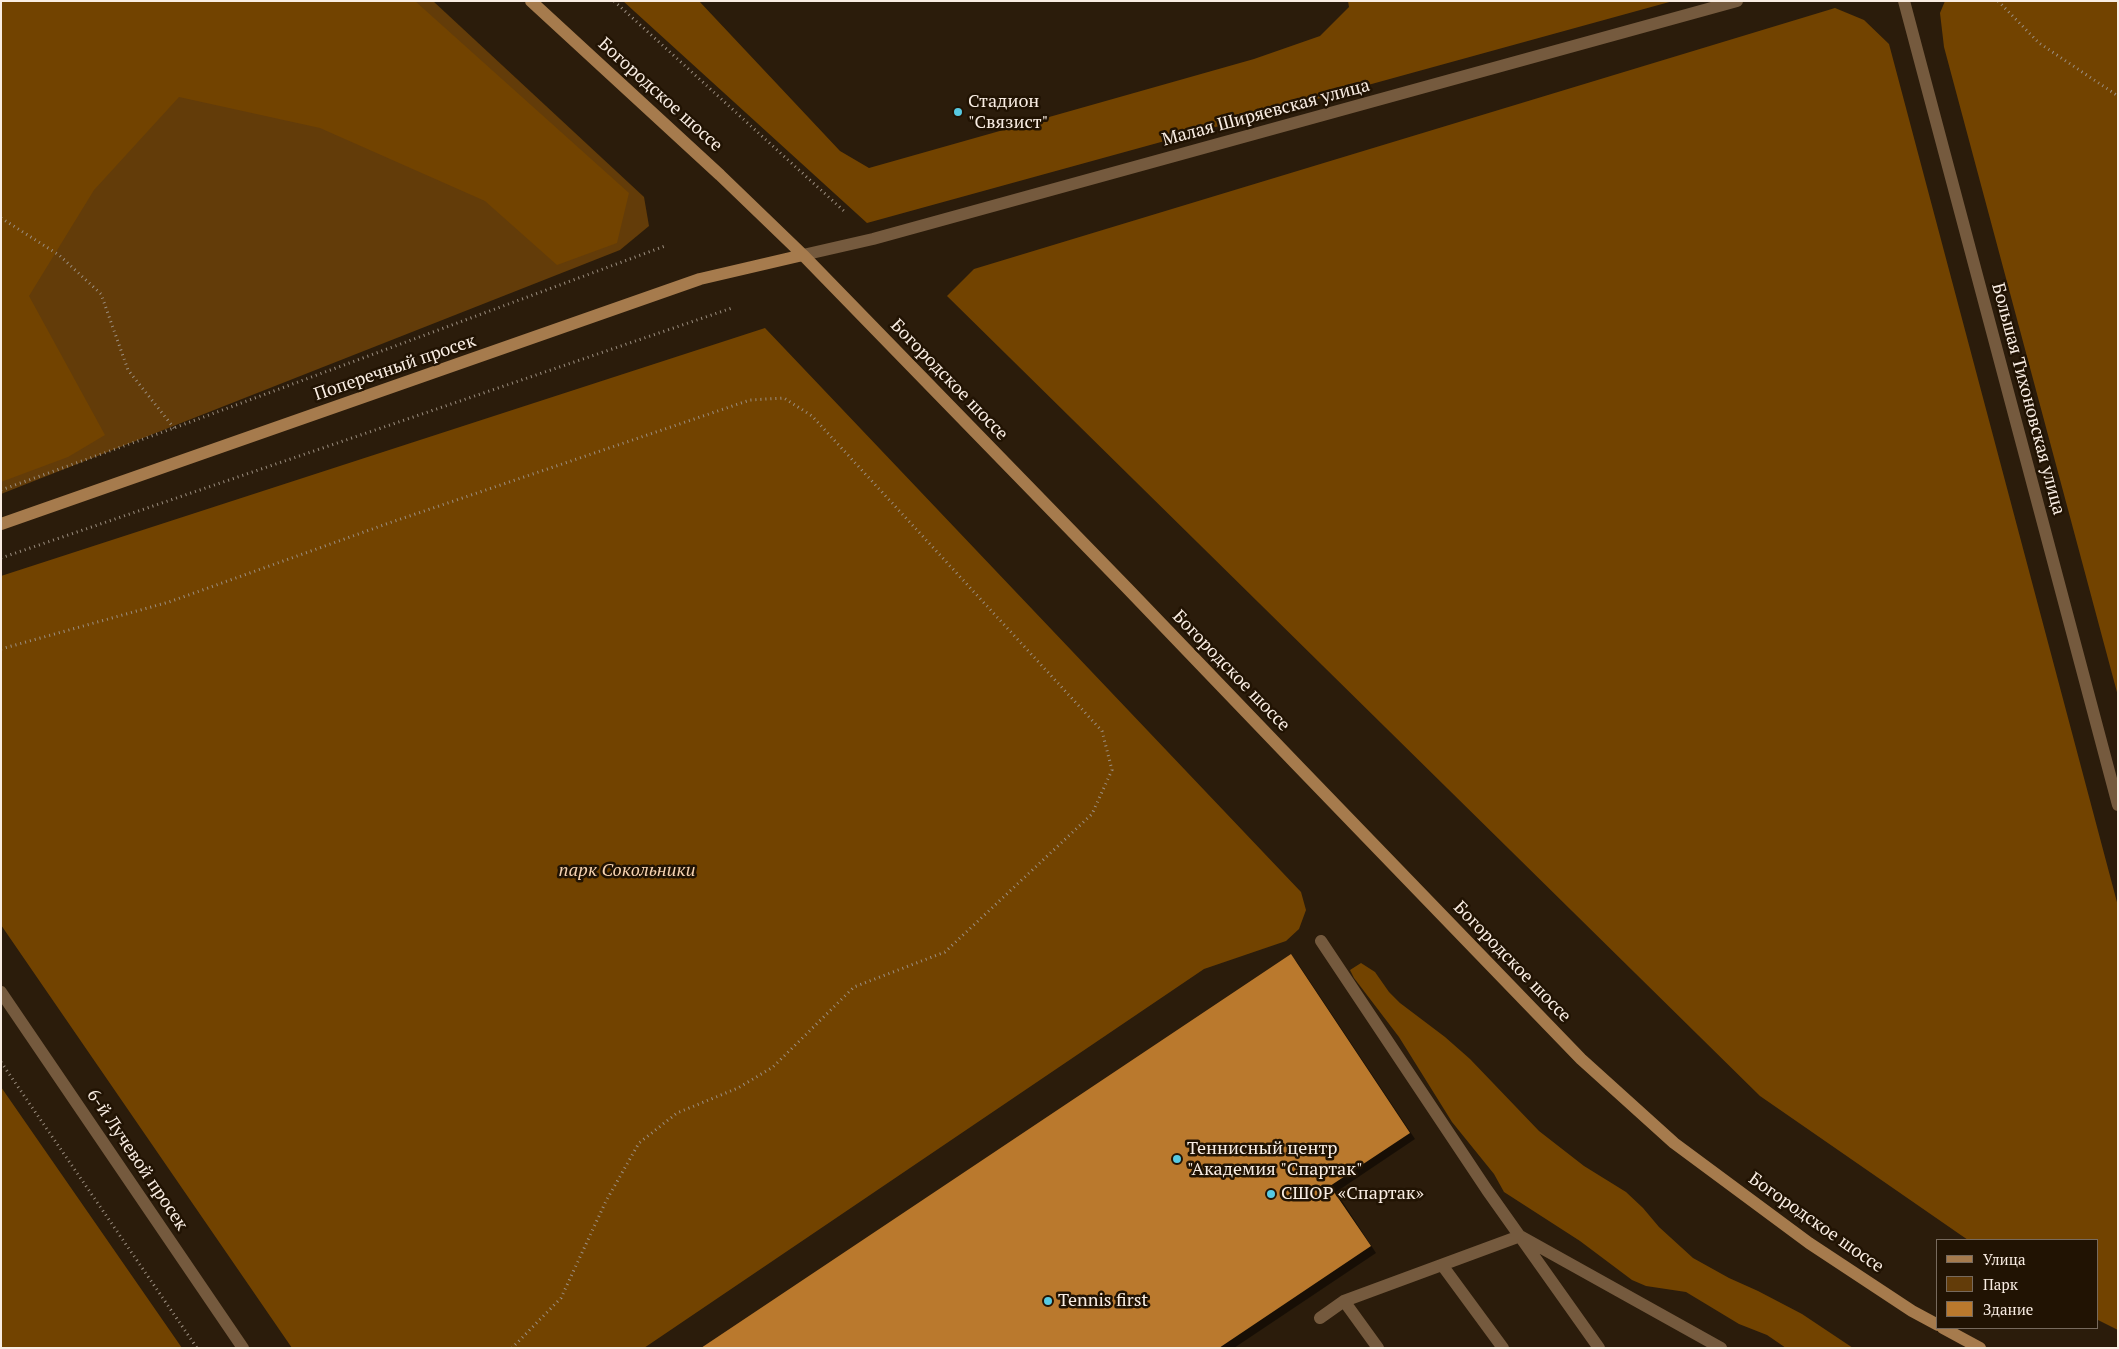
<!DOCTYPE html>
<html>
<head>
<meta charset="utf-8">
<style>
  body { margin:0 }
  #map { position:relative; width:2119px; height:1349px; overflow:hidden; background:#2b1c0b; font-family:"PT Serif",serif }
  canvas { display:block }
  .frame { position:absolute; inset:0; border:2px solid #f9ede3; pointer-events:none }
  .legend { position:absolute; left:1936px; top:1239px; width:162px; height:90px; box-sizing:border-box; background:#211303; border:1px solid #776a5d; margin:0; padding:6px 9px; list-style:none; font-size:15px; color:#f9ede3 }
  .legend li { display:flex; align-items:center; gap:10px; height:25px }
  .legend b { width:25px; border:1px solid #776a5d }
</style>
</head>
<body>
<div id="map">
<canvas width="2119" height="1349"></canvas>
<div class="frame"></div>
<ul class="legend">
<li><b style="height:6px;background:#a67b4d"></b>Улица</li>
<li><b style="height:14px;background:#633c09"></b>Парк</li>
<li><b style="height:14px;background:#ba792d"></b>Здание</li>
</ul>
</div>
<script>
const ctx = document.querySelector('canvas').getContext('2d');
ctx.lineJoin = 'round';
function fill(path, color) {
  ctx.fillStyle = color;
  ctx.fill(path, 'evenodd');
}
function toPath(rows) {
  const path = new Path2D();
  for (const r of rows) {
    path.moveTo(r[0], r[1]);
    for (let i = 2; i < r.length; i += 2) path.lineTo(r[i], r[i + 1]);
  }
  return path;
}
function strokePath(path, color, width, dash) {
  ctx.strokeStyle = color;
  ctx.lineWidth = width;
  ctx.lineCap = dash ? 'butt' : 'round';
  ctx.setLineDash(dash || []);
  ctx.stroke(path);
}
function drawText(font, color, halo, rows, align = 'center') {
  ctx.font = font + ' "PT Serif",serif';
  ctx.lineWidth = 5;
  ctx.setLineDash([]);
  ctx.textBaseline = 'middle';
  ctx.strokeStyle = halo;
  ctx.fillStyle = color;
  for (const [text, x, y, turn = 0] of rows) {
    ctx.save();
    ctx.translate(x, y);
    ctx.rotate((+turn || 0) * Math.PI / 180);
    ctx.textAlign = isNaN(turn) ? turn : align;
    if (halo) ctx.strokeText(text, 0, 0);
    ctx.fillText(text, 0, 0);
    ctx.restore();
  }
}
const green = toPath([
  [1,1,433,1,644,197,649,226,620,250,1,494]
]);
const forest = toPath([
  [1,1,415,1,629,193,617,243,557,265,485,201,320,128,179,97,94,190,29,296,105,435,68,457,1,482],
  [623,1,699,1,840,151,869,168,1254,59,1320,36,1349,7,1348,1,1673,1,867,223],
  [1945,1,2118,1,2118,696,1944,47,1940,13],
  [1835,8,1864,20,1889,44,2118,906,2118,1330,2098,1320,2098,1240,1968,1240,1760,1096,947,296,974,269],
  [765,328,1301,892,1306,910,1299,929,1286,941,1204,969,644,1348,292,1348,1,925,1,576],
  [1361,963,1375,972,1389,992,1400,1003,1445,1037,1470,1059,1539,1131,1584,1166,1626,1192,1643,1208,1659,1227,1693,1258,1729,1278,1758,1291,1802,1314,1853,1348,1786,1348,1767,1335,1739,1324,1686,1292,1646,1286,1632,1280,1580,1241,1504,1192,1494,1174,1452,1122,1399,1037,1354,978,1350,970],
  [1,1087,182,1348,1,1348]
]);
const shadow = toPath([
  [1290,956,1297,962,1415,1139,1336,1192,1376,1253,1234,1348,704,1348]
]);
const building = toPath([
  [1291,954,1410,1133,1330,1186,1371,1246,1219,1348,701,1348]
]);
const path = toPath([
  [614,1,845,212],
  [1998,1,2039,43,2118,96],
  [1,218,59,255,101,294,128,370,174,428],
  [1,490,174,428,665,246],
  [1,558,732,308],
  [1,649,169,602,389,523,750,400,784,398,812,416,1102,731,1112,770,1092,814,945,952,854,987,773,1067,738,1088,677,1113,639,1143,606,1201,561,1298,512,1348],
  [1,1062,197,1348]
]);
const lane = toPath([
  [1321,941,1487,1190,1599,1348],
  [1442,1265,1503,1348],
  [1344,1301,1378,1348],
  [1320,1318,1344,1301,1520,1236,1721,1348]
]);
const street = toPath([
  [1904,1,2118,805],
  [803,255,873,239,1737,1],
  [1,992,243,1348]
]);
const secondary = toPath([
  [531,1,720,175,803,255,1128,589,1295,763,1581,1059,1674,1143,1809,1243,1912,1311,1938,1325],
  [1,524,700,279,803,255],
  [1943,1328,1980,1348]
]);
const markers = [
  [958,112,5,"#57c9e2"],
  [1177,1159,5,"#57c9e2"],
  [1271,1194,5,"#57c9e2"],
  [1048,1301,5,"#57c9e2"]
];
const streetNames = [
  ["Богородское шоссе",660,95,42],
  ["Малая Ширяевская улица",1266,113,-15],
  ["Поперечный просек",395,368,-19],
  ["Богородское шоссе",949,380,46],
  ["Большая Тихоновская улица",2028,399,75],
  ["Богородское шоссе",1231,671,46],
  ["Богородское шоссе",1512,962,46],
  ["6-й Лучевой просек",137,1160,56],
  ["Богородское шоссе",1816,1223,35]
];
const poiNames = [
  ["Стадион",968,102],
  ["\"Связист\"",968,123],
  ["Теннисный центр",1187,1149],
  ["\"Академия \"Спартак\"",1187,1170],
  ["СШОР «Спартак»",1281,1194],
  ["Tennis first",1058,1301]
];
const parkNames = [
  ["парк Сокольники",627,871]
];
fill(green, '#633c09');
fill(forest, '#724300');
fill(shadow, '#0007');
fill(building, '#ba792d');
strokePath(path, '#9c8f81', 3, [1, 4]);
strokePath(lane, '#755a3e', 12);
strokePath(street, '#755a3e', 12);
strokePath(secondary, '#a67b4d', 12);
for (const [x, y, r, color] of markers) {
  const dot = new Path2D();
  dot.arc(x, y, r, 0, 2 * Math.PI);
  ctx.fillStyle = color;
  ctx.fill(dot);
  strokePath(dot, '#211303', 2);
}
drawText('18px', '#f9ede3', '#211303', streetNames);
drawText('18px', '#f9ede3', '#211303', poiNames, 'left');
drawText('italic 18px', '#f8d4b2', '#211303', parkNames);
</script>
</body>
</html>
